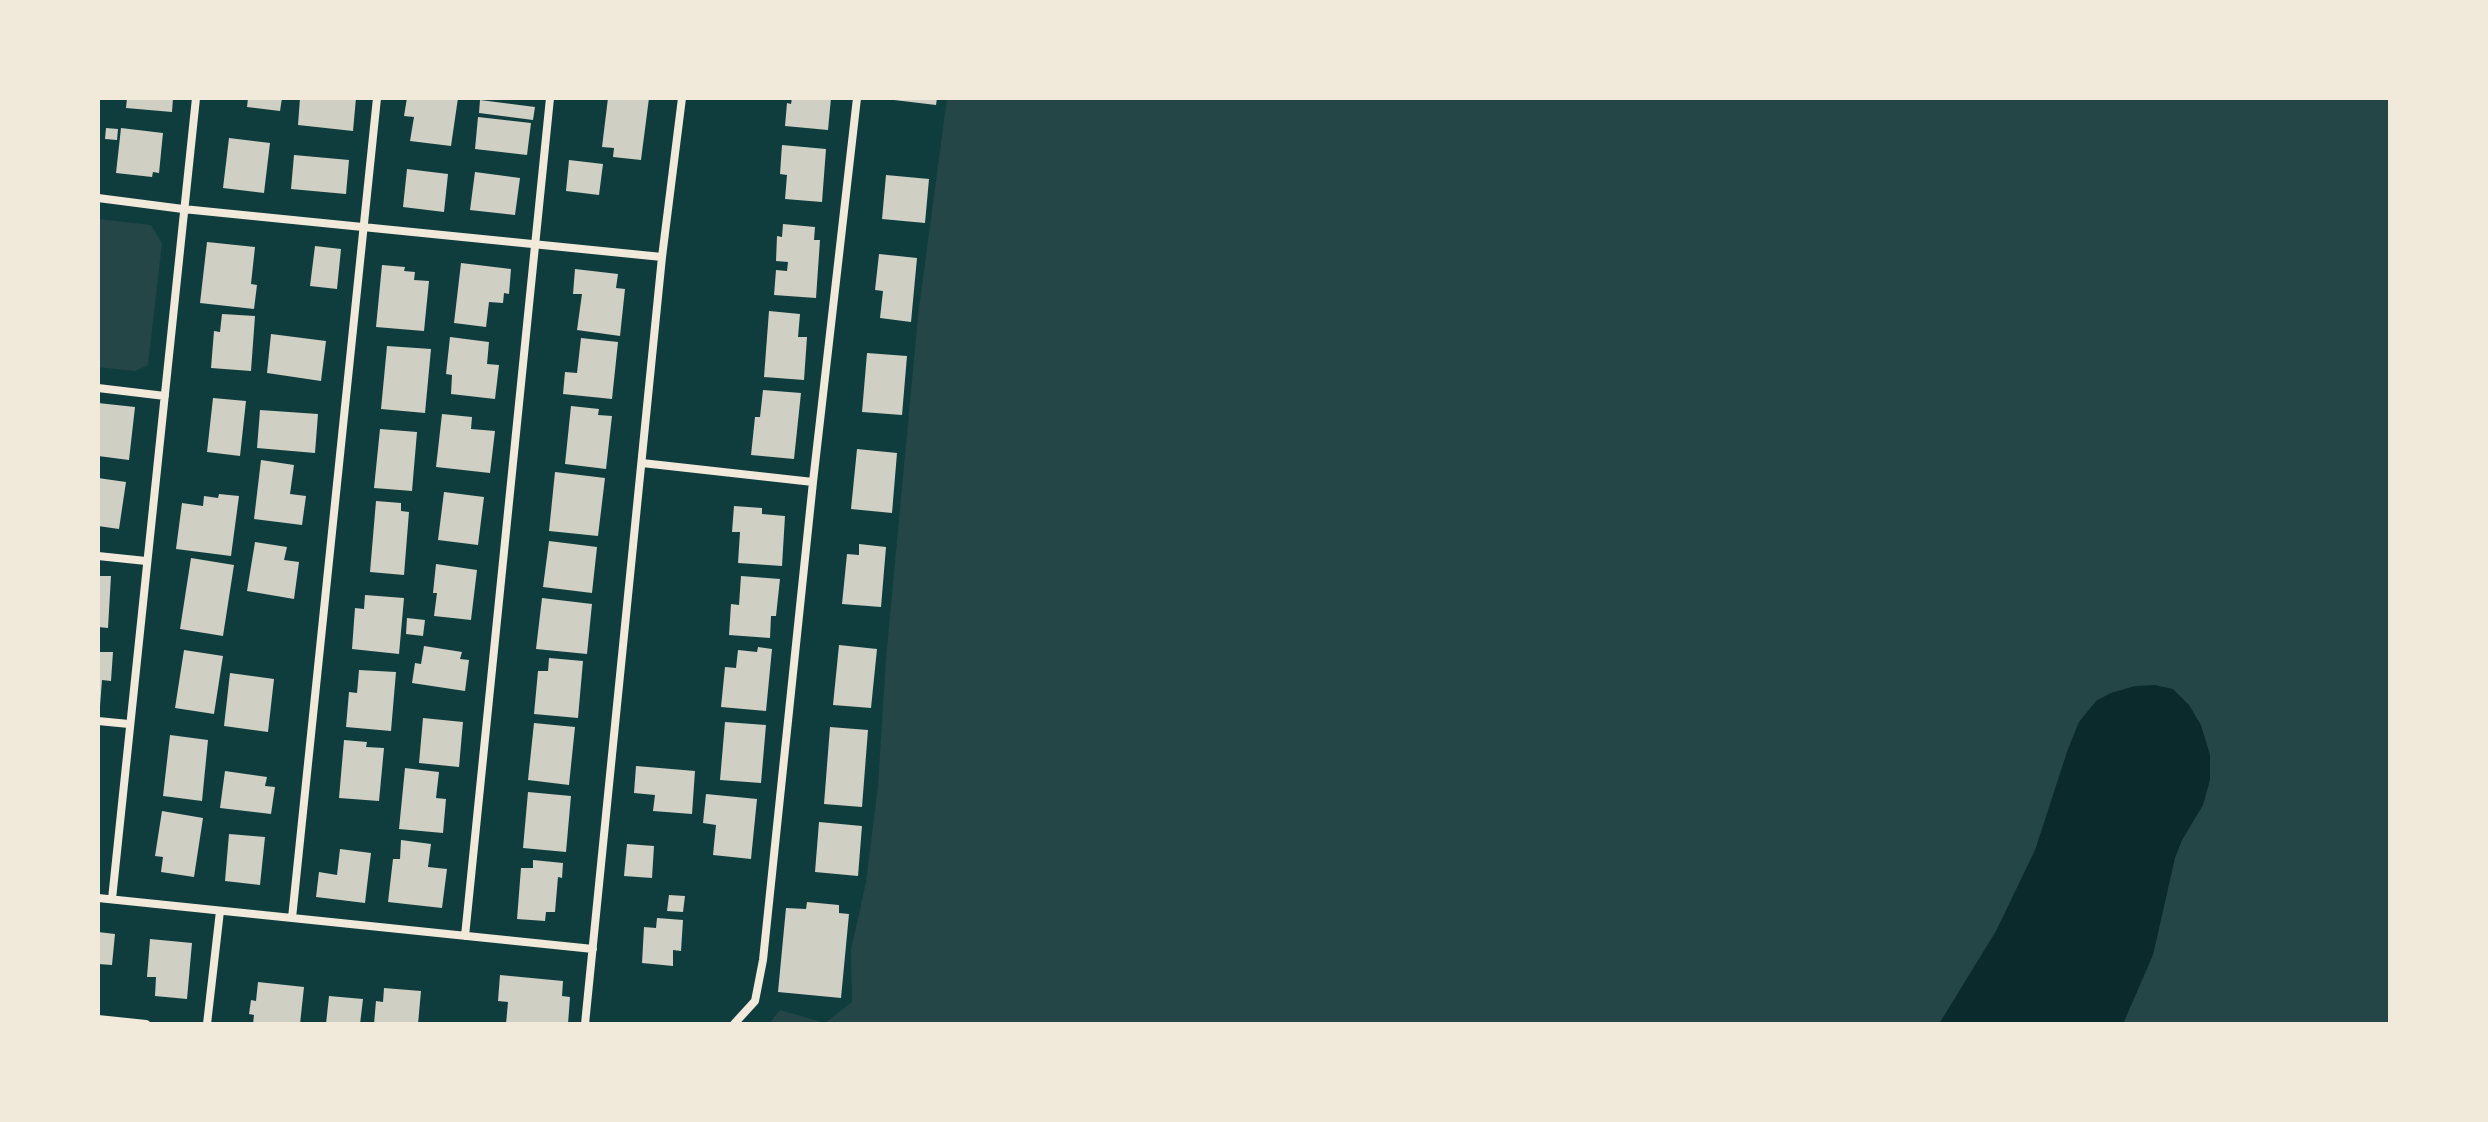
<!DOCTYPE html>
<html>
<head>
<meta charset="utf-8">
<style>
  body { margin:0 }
  #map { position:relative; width:2488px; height:1122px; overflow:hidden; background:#0f3d3e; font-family:"Varela Round",sans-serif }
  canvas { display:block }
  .frame { position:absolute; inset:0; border:100px solid #f1e9da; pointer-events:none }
</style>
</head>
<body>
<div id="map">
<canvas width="2488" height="1122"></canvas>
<div class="frame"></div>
</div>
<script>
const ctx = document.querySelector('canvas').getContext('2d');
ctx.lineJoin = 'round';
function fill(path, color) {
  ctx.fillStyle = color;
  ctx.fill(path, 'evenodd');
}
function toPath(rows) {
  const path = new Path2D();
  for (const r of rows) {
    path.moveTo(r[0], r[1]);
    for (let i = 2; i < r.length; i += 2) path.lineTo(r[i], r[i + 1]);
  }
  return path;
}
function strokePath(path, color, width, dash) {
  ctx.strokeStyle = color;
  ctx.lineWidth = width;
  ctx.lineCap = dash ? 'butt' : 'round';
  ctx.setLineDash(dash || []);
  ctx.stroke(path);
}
const green = toPath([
  [947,98,2390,98,2390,1024,769,1024,780,1010,825,1023,852,1002,851,950,866,882,878,786,886,659,918,316],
  [98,219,151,225,162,243,148,365,135,371,98,367]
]);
const water = toPath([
  [2155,685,2173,689,2189,705,2201,725,2210,755,2210,780,2203,805,2182,840,2175,858,2153,955,2123,1024,1939,1024,1996,931,2035,850,2068,749,2079,722,2096,701,2111,693,2135,686]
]);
const building = toPath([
  [127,98,173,98,172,112,126,108],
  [248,98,282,98,280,111,247,107],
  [300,98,356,98,353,131,298,125],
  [407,98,458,98,451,146,410,141,414,117,404,116],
  [608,98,649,98,641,160,613,157,614,148,602,147],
  [792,98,831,98,828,130,785,126,787,103,791,104],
  [894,98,937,98,936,105,894,100],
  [480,100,535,107,533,120,479,113],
  [478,117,531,123,527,155,475,149],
  [106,128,118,129,117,140,105,139],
  [121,128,163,133,159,173,153,172,152,177,116,173],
  [229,138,270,143,264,193,223,188],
  [782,145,826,149,822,202,785,199,787,175,780,174],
  [294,155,349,160,346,194,291,189],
  [569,160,603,164,599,195,566,191],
  [407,169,448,174,444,212,403,207],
  [475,172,520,178,515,215,470,210],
  [886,175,929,179,925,223,882,219],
  [783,224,815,227,814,240,820,240,816,298,774,295,776,270,787,271,788,262,776,261,777,236,782,237],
  [207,242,255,247,251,284,257,285,254,309,200,303],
  [315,246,341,249,337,289,310,286],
  [879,254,917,258,911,322,880,318,883,291,875,290],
  [461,263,511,269,509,294,504,293,503,303,489,302,486,327,454,323],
  [382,265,405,267,404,271,415,272,414,280,429,281,424,331,376,327],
  [575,269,618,274,616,288,625,289,620,336,577,330,582,294,573,294],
  [769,311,800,314,798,337,807,337,804,380,764,377],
  [222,314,255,316,251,371,211,368,214,331,220,332],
  [271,334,326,341,321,381,267,373],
  [450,337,489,342,487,364,499,365,495,399,451,394,452,375,446,374],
  [581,338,618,342,612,399,563,394,565,372,577,373],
  [387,346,431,349,425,413,381,409],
  [867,353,907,356,902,415,862,412],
  [763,390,801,393,794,459,751,455,755,417,760,417],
  [213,398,246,401,240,456,207,452],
  [98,403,135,407,129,460,98,456],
  [571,406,599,409,598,415,612,416,606,469,565,464],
  [260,410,318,414,315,453,257,448],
  [442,414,472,417,471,429,495,431,490,473,436,467],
  [380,429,417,432,412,491,374,488],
  [857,449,897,453,892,513,851,509],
  [261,460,294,465,290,494,306,496,302,525,254,519],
  [555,472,605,478,598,536,549,531],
  [98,478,126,482,119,529,98,526],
  [444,492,484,497,478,545,438,540],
  [219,494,239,496,231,556,176,549,182,503,203,506,204,496,218,498],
  [376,501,401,503,401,511,409,512,404,575,370,572],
  [734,506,762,508,762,514,785,516,782,566,738,563,740,532,732,532],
  [549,541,597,547,592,593,543,587],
  [255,542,287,547,284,560,299,562,294,599,247,591],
  [859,544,886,547,881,607,842,604,847,554,859,555],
  [191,558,234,565,223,636,180,629],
  [436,564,477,570,471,620,434,616,437,593,433,593],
  [98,576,111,576,108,628,98,627],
  [741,576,780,579,776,616,771,616,770,638,729,635,731,604,739,605],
  [365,595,404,598,399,654,352,649,355,608,364,609],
  [542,598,592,604,587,654,536,649],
  [407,618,425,620,423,636,406,634],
  [839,645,877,649,871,708,833,705],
  [424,646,462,652,460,659,469,660,465,691,412,683,415,663,421,664],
  [758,647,772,649,766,711,721,707,725,667,736,668,738,650,757,652],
  [184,650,223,656,214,714,175,708],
  [98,652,113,652,111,681,102,680,100,706,98,706],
  [549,658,583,661,578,718,534,714,538,671,548,671],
  [359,670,396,672,391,731,346,727,349,692,357,693],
  [230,673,274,679,268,732,224,726],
  [423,718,463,722,459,767,419,763],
  [725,722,766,725,761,783,720,780],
  [534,723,575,727,569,785,528,780],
  [830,727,868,730,862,807,824,804],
  [170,735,208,740,202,801,163,796],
  [344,740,367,742,366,747,384,748,379,801,339,798],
  [636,766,695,771,692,814,653,811,655,795,634,793],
  [405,768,439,772,436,798,446,799,443,833,399,829],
  [225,771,267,777,265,786,275,787,271,814,220,808],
  [528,792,571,796,566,852,523,848],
  [706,794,757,799,751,859,713,855,716,825,703,823],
  [162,811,203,818,194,877,161,872,163,857,155,856],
  [819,822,862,826,858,876,815,872],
  [229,834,265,837,260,885,225,881],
  [401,840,431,844,428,867,447,869,442,908,388,902,393,859,400,859],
  [627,844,654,846,652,878,624,876],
  [340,849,371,853,365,903,316,897,319,872,337,875],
  [533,860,563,863,562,878,558,877,555,912,546,912,545,921,517,919,521,868,533,868],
  [669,895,685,896,683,912,667,911],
  [807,902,839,905,839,913,849,914,841,998,778,992,786,908,806,909],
  [657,918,683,920,681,951,673,950,673,966,642,963,644,927,656,928],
  [98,932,115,934,112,965,98,964],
  [150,939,192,943,187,999,155,996,156,977,147,977],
  [500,975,563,981,562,996,570,997,568,1024,506,1024,508,1002,498,1001],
  [258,982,304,987,300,1024,253,1024,254,1015,249,1014,251,1000,256,1001],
  [384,988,421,991,418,1024,374,1024,376,1001,383,1002],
  [329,996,363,999,360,1024,326,1024]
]);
const minor = toPath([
  [98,198,183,209,662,257],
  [98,388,165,396],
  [642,463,813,482],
  [98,556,146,561],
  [98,721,129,724],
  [98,898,593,949],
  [112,899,196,98],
  [292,918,377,98],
  [465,936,550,98],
  [98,1019,146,1024],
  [207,1024,220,911],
  [585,1024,662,257,682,98],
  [734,1024,755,1001,763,960,813,482,857,98]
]);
fill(green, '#244646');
fill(water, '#0a2a2b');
fill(building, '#cfcfc3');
strokePath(minor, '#f1e9da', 8);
</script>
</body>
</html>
